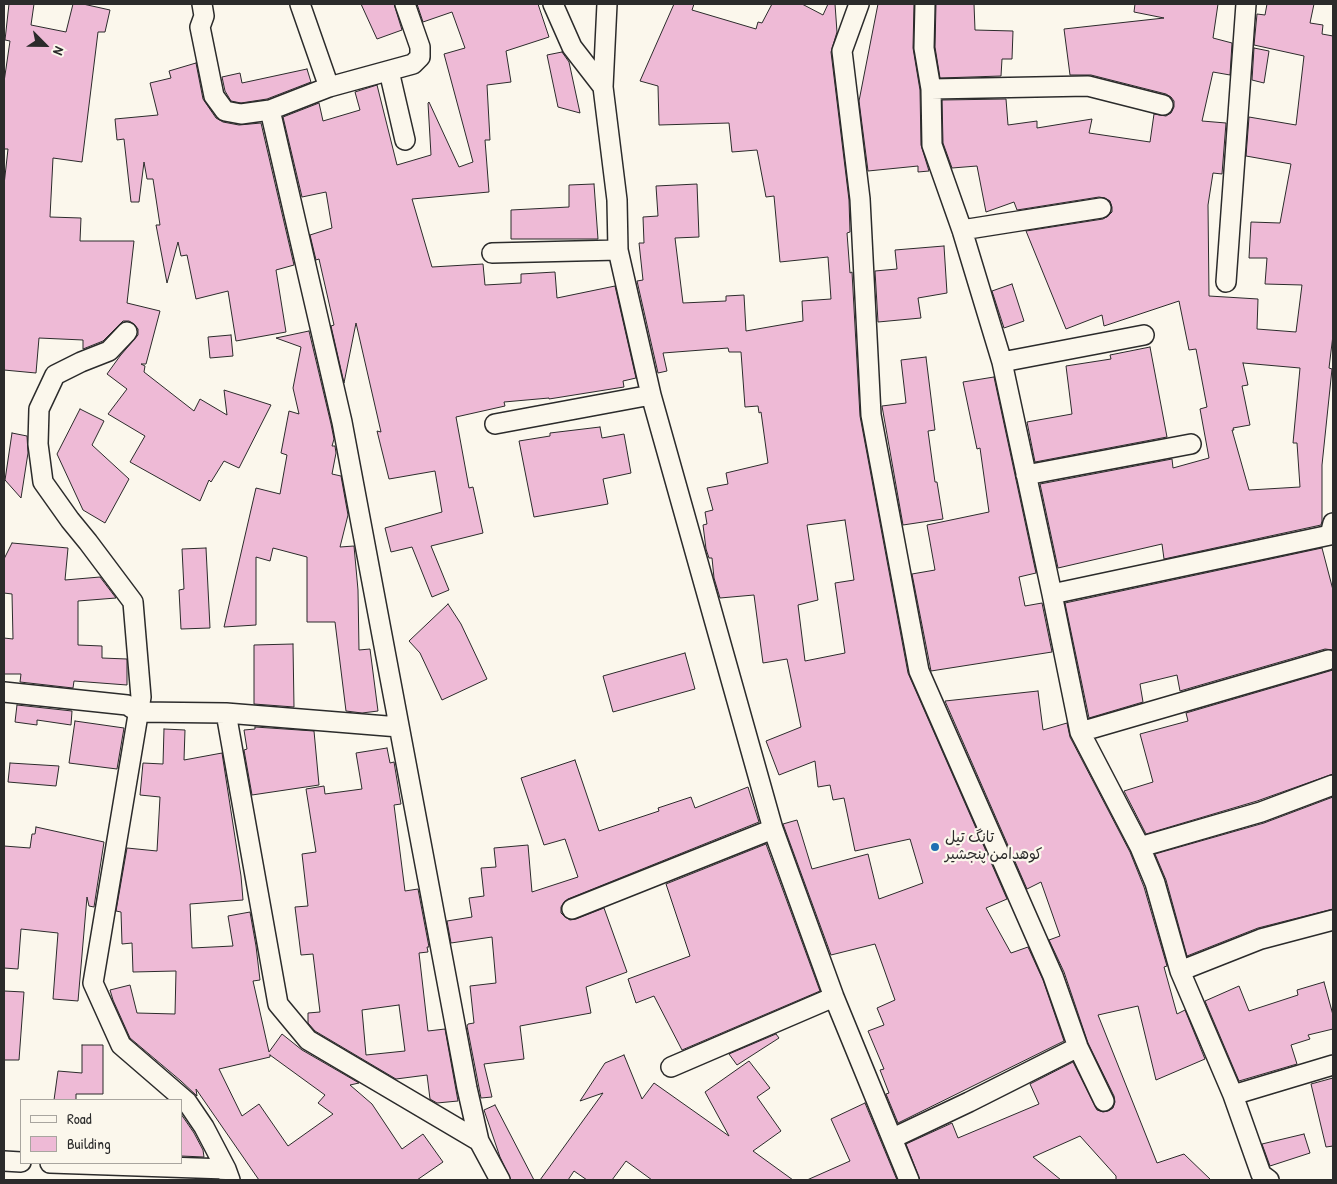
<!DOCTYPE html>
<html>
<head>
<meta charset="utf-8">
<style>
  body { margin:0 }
  #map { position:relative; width:1337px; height:1184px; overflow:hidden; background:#fbf7ec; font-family:"Patrick Hand",sans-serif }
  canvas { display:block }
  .frame { position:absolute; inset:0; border:5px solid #2b2b2b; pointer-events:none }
  .legend { position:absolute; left:20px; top:1099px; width:162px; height:65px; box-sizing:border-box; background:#fbf7ec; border:1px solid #a8a59f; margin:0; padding:6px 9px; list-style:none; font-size:15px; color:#2b2b2b }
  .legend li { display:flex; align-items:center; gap:10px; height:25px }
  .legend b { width:25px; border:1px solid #a8a59f }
  .north { position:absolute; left:20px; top:20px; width:50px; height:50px; -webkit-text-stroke:4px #fbf7ec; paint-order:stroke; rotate:113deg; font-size:14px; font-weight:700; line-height:20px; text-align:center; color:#2b2b2b }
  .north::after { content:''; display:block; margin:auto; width:18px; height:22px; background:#2b2b2b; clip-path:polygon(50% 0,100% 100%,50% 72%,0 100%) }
</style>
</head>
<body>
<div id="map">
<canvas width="1337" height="1184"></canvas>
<div class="frame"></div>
<ul class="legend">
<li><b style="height:6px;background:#fbf7ec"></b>Road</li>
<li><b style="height:14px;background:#eebad6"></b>Building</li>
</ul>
<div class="north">N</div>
</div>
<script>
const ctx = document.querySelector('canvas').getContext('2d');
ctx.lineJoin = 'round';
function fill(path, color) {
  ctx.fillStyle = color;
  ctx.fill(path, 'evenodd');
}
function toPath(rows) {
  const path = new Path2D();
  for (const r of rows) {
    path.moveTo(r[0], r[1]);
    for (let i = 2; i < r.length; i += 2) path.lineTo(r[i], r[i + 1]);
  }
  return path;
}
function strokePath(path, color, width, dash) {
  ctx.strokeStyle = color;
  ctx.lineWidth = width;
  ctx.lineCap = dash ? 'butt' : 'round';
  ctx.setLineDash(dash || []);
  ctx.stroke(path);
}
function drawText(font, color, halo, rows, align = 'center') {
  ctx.font = font + ' "Patrick Hand","Playpen Sans Arabic",sans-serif';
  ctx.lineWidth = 4.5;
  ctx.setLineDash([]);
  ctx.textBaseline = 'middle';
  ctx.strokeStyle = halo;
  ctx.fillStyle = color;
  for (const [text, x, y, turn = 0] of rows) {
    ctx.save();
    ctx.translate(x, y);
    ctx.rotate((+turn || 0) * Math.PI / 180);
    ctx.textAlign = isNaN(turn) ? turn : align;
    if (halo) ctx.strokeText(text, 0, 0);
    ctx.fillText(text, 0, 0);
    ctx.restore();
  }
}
const building = toPath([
  [9,4,34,4,31,25,66,32,73,4,83,4,110,10,105,32,98,32,82,162,53,158,50,217,81,218,80,241,134,241,127,303,160,311,146,364,141,364,145,366,144,372,194,411,200,399,227,415,224,390,271,405,239,468,224,461,211,482,209,480,200,501,130,462,145,436,108,414,127,389,107,374,120,356,138,335,138,329,134,324,129,321,123,321,103,341,83,349,83,340,39,338,36,373,4,370,4,185,8,149,4,149,4,82,10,41,5,40,9,4],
  [361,4,394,4,402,30,377,39,361,4],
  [417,4,538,4,549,37,506,51,511,82,487,85,490,140,485,140,489,192,412,199,432,267,483,264,485,285,521,283,521,274,555,272,557,298,615,286,636,378,623,381,624,387,549,399,549,398,504,402,505,406,456,417,469,488,473,487,483,533,431,546,449,590,432,597,412,547,391,552,385,528,442,512,435,471,389,479,377,431,381,432,356,323,344,383,331,326,334,325,319,259,316,260,310,235,332,228,326,192,302,197,283,117,319,103,323,121,360,110,355,92,377,85,397,165,431,155,428,103,429,102,459,167,473,162,444,54,465,48,452,12,423,22,417,4],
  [674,4,694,4,692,10,756,29,758,22,762,23,772,4,802,4,823,15,828,4,835,4,837,32,831,52,849,200,850,232,847,233,850,273,852,272,860,416,908,673,1007,899,986,908,1011,953,1028,947,1043,980,1064,1041,898,1123,886,1094,889,1093,880,1070,884,1069,868,1031,884,1025,877,1008,895,1000,875,944,831,955,783,824,797,820,812,869,868,854,879,899,923,883,910,839,855,851,844,798,833,800,830,785,818,787,815,761,779,775,766,741,801,727,787,659,763,663,754,595,720,598,714,578,712,558,709,558,706,549,703,525,707,524,705,512,713,510,707,488,728,484,726,473,768,463,761,412,759,413,758,406,745,407,741,352,729,352,728,348,663,353,667,371,658,373,637,281,643,280,639,243,644,243,643,217,658,216,656,186,697,184,699,237,675,238,683,303,726,301,726,296,744,295,746,331,803,321,802,301,831,299,828,257,780,262,774,196,766,197,757,150,732,152,729,123,659,125,658,86,640,81,674,4],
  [845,520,854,580,835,583,845,653,805,661,798,605,818,600,807,525,845,520],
  [878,4,914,4,913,48,920,90,921,145,929,171,918,172,918,166,868,171,859,101,878,4],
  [936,4,974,4,975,30,1013,31,1012,59,1002,59,1001,76,940,78,935,47,936,4],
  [1135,4,1218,4,1213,38,1232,43,1230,75,1213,72,1202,121,1226,123,1222,174,1213,173,1208,205,1209,296,1258,299,1257,329,1296,332,1302,285,1265,284,1267,258,1249,258,1251,222,1280,223,1291,164,1246,156,1249,117,1296,125,1304,56,1254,45,1257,14,1265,15,1267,4,1314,4,1310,23,1323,25,1322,34,1333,36,1333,335,1329,368,1332,369,1322,465,1322,521,1321,525,1164,559,1162,544,1058,568,1040,484,1172,459,1173,468,1209,458,1200,409,1207,407,1196,349,1189,350,1179,301,1104,326,1102,315,1066,329,1026,231,1103,219,1108,216,1112,212,1112,207,1110,201,1105,198,1099,197,1017,210,1014,202,986,212,977,166,952,168,943,143,942,100,1006,99,1008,125,1037,121,1037,128,1092,119,1089,133,1150,142,1154,114,1166,116,1171,113,1174,107,1174,101,1171,97,1166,94,1091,75,1070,75,1064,29,1164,18,1134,12,1135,4],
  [1243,363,1300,368,1293,443,1297,443,1300,487,1249,490,1232,430,1234,430,1233,428,1250,425,1242,386,1248,385,1243,363],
  [1254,48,1269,51,1264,83,1252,80,1254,48],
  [562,52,569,62,580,113,558,107,547,55,562,52],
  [196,63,203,99,216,118,223,122,239,125,261,123,294,265,276,270,286,332,236,341,228,291,196,299,187,255,181,256,178,242,167,283,156,225,160,225,153,179,147,179,144,162,139,202,131,202,124,139,117,140,115,119,158,115,150,83,171,78,169,71,196,63],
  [307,69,311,82,267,99,241,103,231,101,225,91,222,77,240,73,242,83,307,69],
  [594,184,598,239,511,239,511,210,569,207,569,185,594,184],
  [944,246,947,293,918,298,921,318,878,322,875,271,897,269,895,250,944,246],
  [1012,284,1024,321,1004,328,992,291,1012,284],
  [309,331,331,424,334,439,332,446,335,446,336,453,332,474,341,476,348,515,340,547,354,546,358,590,359,650,370,649,378,711,362,713,346,711,335,622,307,622,307,557,273,548,270,561,256,557,256,625,224,627,256,488,280,494,287,455,281,453,289,411,299,414,293,388,301,347,276,338,309,331],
  [231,335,233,356,210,358,208,337,231,335],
  [1150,347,1167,437,1035,462,1027,422,1072,414,1066,366,1111,359,1110,355,1150,347],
  [926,357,935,430,928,431,935,482,937,482,943,519,903,525,882,406,906,403,901,360,926,357],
  [994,377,1036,573,1019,577,1025,606,1042,603,1052,652,931,671,912,574,935,570,927,525,989,512,980,448,977,449,963,382,994,377],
  [80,409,104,421,92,445,129,479,105,523,83,510,57,454,80,409],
  [600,427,602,438,624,434,631,473,603,479,608,504,534,517,519,441,550,436,550,433,600,427],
  [12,433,27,436,28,453,21,498,5,480,12,433],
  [12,543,68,548,65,580,100,577,116,598,78,601,78,645,102,646,102,658,127,659,127,685,74,681,73,688,20,682,21,674,4,674,4,638,13,639,12,594,4,593,4,559,12,543],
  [206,548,210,628,181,629,179,590,184,589,182,549,206,548],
  [1322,548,1333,590,1333,650,1325,649,1180,691,1177,675,1140,684,1143,702,1089,718,1065,603,1322,548],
  [448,604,461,624,487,679,442,700,420,653,409,641,448,604],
  [293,644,294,707,254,704,254,645,293,644],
  [685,653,695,689,613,712,603,676,685,653],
  [1333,670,1333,774,1257,801,1146,834,1124,791,1153,782,1140,734,1188,721,1186,713,1333,670],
  [1038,691,1043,730,1067,723,1070,737,1130,852,1144,887,1167,966,1164,967,1177,1014,1185,1010,1205,1059,1156,1080,1138,1006,1098,1015,1157,1163,1184,1154,1211,1180,1116,1180,1116,1176,1080,1136,1033,1157,1061,1180,920,1180,906,1144,952,1123,958,1138,1039,1104,1030,1084,1073,1062,1097,1110,1103,1112,1108,1111,1113,1108,1115,1102,1114,1096,1088,1043,1064,972,1049,940,1060,936,1041,882,1027,889,945,701,1038,691],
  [17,705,72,711,71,725,37,720,37,725,15,722,17,705],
  [75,721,124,728,117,769,69,763,75,721],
  [255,727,314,731,319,785,252,795,244,750,247,749,244,730,255,729,255,727],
  [164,729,185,730,184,760,222,753,241,876,243,900,190,904,192,948,233,946,228,916,250,912,256,946,260,980,253,981,269,1052,282,1034,302,1050,359,1083,350,1085,372,1104,402,1149,423,1134,443,1162,417,1180,259,1180,196,1089,197,1096,181,1081,130,1038,113,1000,110,990,130,985,137,1013,175,1014,176,971,133,972,132,943,122,944,121,912,116,911,127,848,157,851,160,797,140,795,143,763,163,764,164,729],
  [270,1055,325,1095,318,1103,333,1114,288,1146,259,1104,242,1116,219,1069,270,1057,270,1055],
  [387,748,390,763,394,762,401,804,394,805,405,891,418,889,429,947,427,947,428,952,419,953,428,1031,445,1029,458,1101,437,1103,430,1099,427,1075,396,1079,315,1031,308,1023,308,1013,320,1012,313,954,301,955,295,907,308,906,302,854,316,852,306,789,324,786,325,794,362,789,356,753,387,748],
  [399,1005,405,1051,366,1055,362,1010,399,1005],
  [575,760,599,831,659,811,658,808,691,797,695,808,748,787,759,822,568,899,564,902,561,907,561,913,565,917,570,920,576,919,604,908,627,972,586,987,591,1013,520,1026,524,1059,484,1064,492,1097,481,1098,467,1026,468,1024,474,1023,470,986,496,983,492,937,451,943,447,921,472,917,469,898,484,896,481,868,496,867,494,848,528,845,532,892,578,877,565,839,544,845,521,778,575,760],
  [10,763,59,766,56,786,8,782,10,763],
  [1333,797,1333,909,1258,928,1187,956,1166,880,1155,854,1264,823,1333,797],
  [36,827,104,842,94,907,89,906,87,897,78,1001,53,999,58,933,21,929,18,969,4,968,4,846,30,848,32,834,35,834,36,827],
  [766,844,820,991,682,1050,654,996,636,1003,628,979,690,956,666,884,766,844],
  [1324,982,1333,1015,1333,1029,1308,1035,1310,1039,1291,1045,1297,1064,1239,1081,1205,1001,1239,986,1249,1011,1298,995,1297,990,1324,982],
  [4,991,24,992,19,1060,4,1060,4,991],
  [776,1034,779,1038,737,1065,729,1054,776,1034],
  [82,1045,103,1045,103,1094,76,1094,76,1100,54,1100,58,1071,82,1073,82,1045],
  [624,1055,642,1099,654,1083,729,1136,705,1092,749,1061,770,1088,757,1097,781,1131,753,1151,793,1180,652,1180,626,1161,612,1180,587,1180,574,1171,568,1180,540,1180,603,1093,580,1101,605,1063,624,1055],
  [1333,1078,1333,1146,1326,1147,1311,1084,1333,1078],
  [865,1103,897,1180,807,1180,850,1161,831,1119,865,1103],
  [495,1105,534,1180,511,1180,500,1157,484,1110,495,1105],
  [181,1114,194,1133,203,1150,204,1157,181,1156,181,1114],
  [1304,1134,1310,1153,1270,1166,1262,1144,1304,1134]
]);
const street = toPath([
  [202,4,204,16,200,27,214,96,225,111,241,114,270,110,329,87,413,64,420,57,420,47,405,4],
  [300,4,329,87],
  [553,4,572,47,603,87,617,200,618,250,651,395,773,829,834,997,909,1180],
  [859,4,842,51,860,199,871,415,919,671,1053,976,1078,1047,1104,1101],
  [925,4,924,48,931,89,932,145,962,230,1002,362,1052,594,1080,732,1140,847,1155,883,1180,971,1233,1095,1261,1174,1269,1180],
  [389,71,405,140],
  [603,87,607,4],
  [931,89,1088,86,1163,105],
  [270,110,342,422,467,1088,479,1141,500,1180],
  [962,230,1101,208],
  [492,253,618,250],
  [1226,282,1246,4],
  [127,332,109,351,81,362,55,375,39,409,38,444,43,482,70,520,88,542,133,602,141,697,93,983,121,1045,187,1102,204,1127,226,1169,230,1180],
  [1002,362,1144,335],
  [495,424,651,395],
  [1026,475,1191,444],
  [1052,594,1330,535,1333,523],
  [4,692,127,705,138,712,226,713,399,727],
  [226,713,278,1004,308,1040,479,1141],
  [1080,732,1328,660],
  [1140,847,1261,812,1333,785],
  [572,909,773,829],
  [1180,971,1261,939,1333,920],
  [671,1067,834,997],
  [1233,1095,1333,1065],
  [893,1138,969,1102,1078,1047],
  [4,1161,21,1162],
  [50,1163,226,1169]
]);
const markers = [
  [935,847,5,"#1f6fb2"]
];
const poiNames = [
  ["تانگ تیل",945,838],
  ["کوهدامن پنجشیر",945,855]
];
fill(building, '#eebad6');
strokePath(building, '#2b2b2b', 1);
strokePath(street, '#2b2b2b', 22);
strokePath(street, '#fbf7ec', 19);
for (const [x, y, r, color] of markers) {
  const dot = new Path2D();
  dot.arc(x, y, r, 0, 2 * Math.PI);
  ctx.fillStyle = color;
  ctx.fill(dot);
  strokePath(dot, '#fbf7ec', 2);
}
drawText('15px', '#2b2b2b', '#fbf7ec', poiNames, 'left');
</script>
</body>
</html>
